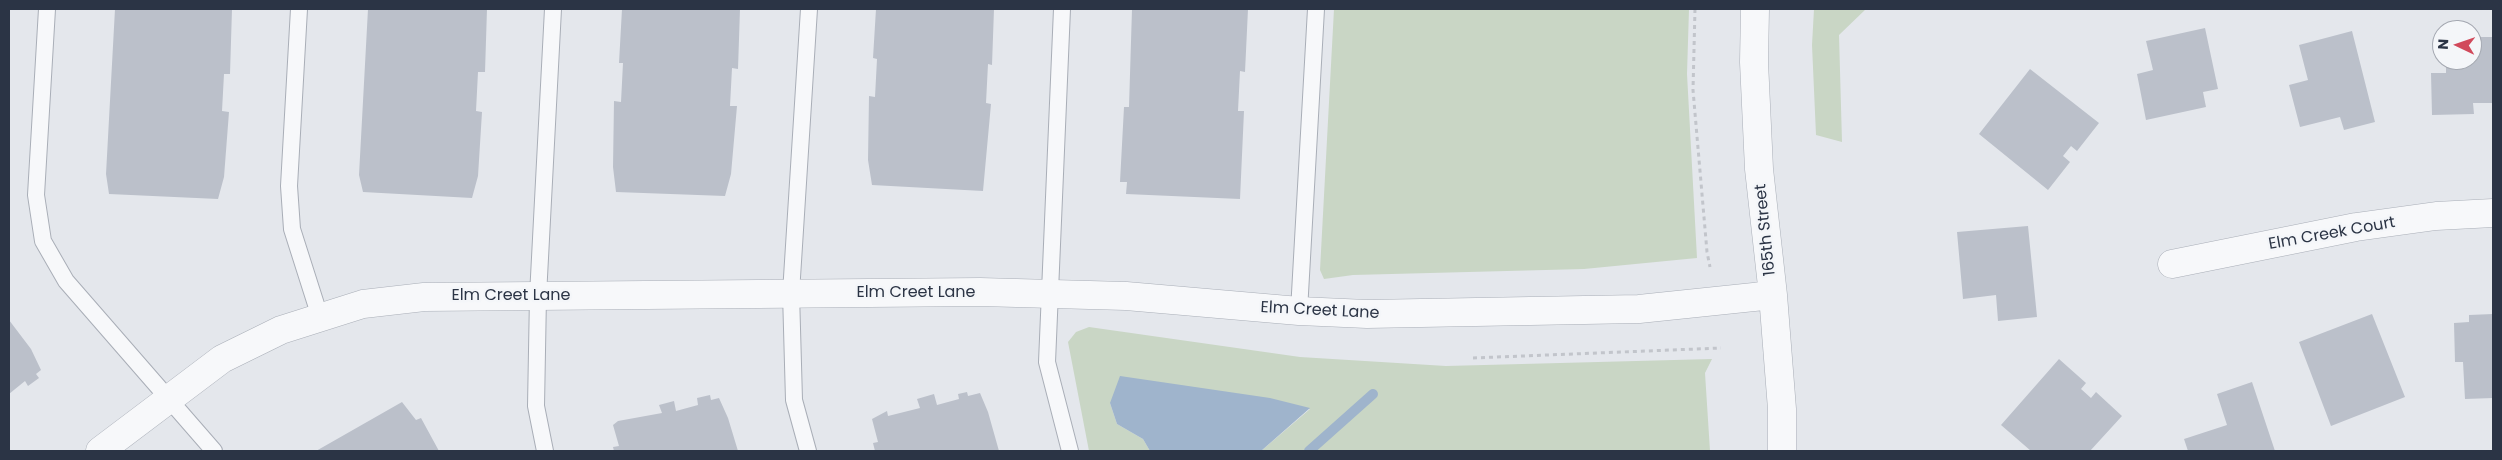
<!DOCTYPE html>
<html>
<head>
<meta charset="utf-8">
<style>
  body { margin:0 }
  #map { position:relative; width:2502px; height:460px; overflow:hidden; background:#e4e7ec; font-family:Poppins,sans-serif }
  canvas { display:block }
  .frame { position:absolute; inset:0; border:10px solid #2b3445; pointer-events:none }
  .north { position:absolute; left:2432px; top:20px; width:50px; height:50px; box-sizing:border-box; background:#f4f6f9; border:1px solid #a4a8b1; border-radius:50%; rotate:273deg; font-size:14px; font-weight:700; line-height:20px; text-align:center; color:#2b3445 }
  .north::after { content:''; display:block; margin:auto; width:18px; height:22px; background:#d1495b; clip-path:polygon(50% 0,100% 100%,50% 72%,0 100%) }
</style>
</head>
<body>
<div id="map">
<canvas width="2502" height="460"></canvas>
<div class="frame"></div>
<div class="north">N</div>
</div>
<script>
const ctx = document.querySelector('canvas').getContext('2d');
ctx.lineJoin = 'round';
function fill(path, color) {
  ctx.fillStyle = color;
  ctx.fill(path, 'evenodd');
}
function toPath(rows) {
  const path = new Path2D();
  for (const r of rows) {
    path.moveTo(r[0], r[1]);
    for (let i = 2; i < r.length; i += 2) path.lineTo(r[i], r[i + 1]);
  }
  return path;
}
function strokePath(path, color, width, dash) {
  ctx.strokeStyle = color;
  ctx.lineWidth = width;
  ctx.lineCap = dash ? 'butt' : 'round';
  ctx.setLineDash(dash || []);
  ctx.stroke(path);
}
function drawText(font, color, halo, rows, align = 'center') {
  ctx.font = font + ' Poppins,sans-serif';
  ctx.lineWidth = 5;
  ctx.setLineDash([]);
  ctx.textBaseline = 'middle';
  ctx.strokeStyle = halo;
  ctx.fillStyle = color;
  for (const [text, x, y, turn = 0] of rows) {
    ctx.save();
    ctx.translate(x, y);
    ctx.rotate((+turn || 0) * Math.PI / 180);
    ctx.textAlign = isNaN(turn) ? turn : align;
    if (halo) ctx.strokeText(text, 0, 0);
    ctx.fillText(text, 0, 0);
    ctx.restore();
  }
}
const green = toPath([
  [1334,9,1689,9,1687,74,1697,258,1584,269,1353,275,1324,279,1320,270],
  [1814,9,1866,9,1839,35,1842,142,1816,135,1812,45],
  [1089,327,1300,357,1446,366,1712,359,1705,373,1710,451,1261,451,1310,409,1110,403,1117,424,1143,439,1150,451,1089,451,1068,342,1076,332]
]);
const water = toPath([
  [1120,376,1270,398,1310,408,1261,451,1150,451,1143,439,1117,424,1110,403]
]);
const stream = toPath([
  [1309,451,1373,394]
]);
const building = toPath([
  [115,9,232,9,230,74,224,74,222,111,229,112,224,177,218,199,109,194,106,174],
  [368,9,487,9,485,72,478,72,476,111,482,112,478,176,472,198,363,192,359,175],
  [622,9,740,9,738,69,732,68,730,106,737,106,731,174,725,196,616,192,613,167,614,101,621,102,623,63,619,63],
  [876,9,994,9,992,65,988,64,986,103,991,104,983,191,872,185,868,160,869,96,875,97,877,59,873,58],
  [1132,9,1248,9,1245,72,1240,71,1238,111,1244,111,1240,199,1126,194,1127,182,1120,182,1124,107,1129,107],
  [2205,28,2218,89,2203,92,2206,107,2146,120,2137,74,2153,70,2146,41],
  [2352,31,2375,122,2344,130,2340,117,2300,127,2289,85,2308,80,2299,45],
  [2472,37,2493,37,2493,103,2473,103,2474,114,2432,115,2431,73,2446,73,2446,60,2472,60],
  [2030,69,2099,123,2077,151,2071,146,2063,156,2070,162,2048,190,1979,134],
  [2028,226,2037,317,1998,321,1996,295,1963,299,1957,232],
  [2372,314,2405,397,2331,426,2299,342],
  [2493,314,2493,398,2465,399,2463,362,2455,362,2454,323,2469,322,2469,315],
  [9,320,31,349,41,370,36,374,39,378,28,386,25,381,9,394],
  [2059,359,2086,383,2081,389,2091,398,2096,392,2122,416,2090,451,2031,451,2001,425],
  [2252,382,2275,451,2188,451,2184,439,2227,425,2217,394],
  [967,392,968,396,980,393,988,412,999,451,875,451,873,443,878,442,872,419,887,411,888,416,920,408,917,399,934,394,937,405,959,399,958,394],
  [710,395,711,400,719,398,728,418,738,451,614,451,613,447,619,446,613,425,618,421,662,413,659,405,674,401,676,411,698,405,697,398],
  [402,402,416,420,421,418,439,451,316,451]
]);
const path = toPath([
  [1695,9,1693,90,1707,252,1710,267],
  [1473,358,1721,348]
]);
const service = toPath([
  [47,9,36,195,43,241,66,281,214,451],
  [299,9,289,186,292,229,320,317],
  [1062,9,1047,362,1070,451],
  [1299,311,1316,9],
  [545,451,536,406,538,296,553,9],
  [808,451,794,400,791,293,809,9]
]);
const minor = toPath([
  [1755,9,1754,62,1759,169,1773,295,1782,409,1782,451],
  [2172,264,2356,227,2436,216,2493,213],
  [100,451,222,359,281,330,363,304,424,297,980,292,1126,296,1299,311,1367,314,1639,309,1773,295]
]);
const streetNames = [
  ["165th Street",1766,230,-96],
  ["Elm Creek Court",2332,234,-10],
  ["Elm Creet Lane",916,293],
  ["Elm Creet Lane",511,296],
  ["Elm Creet Lane",1320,311,3]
];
fill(green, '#c9d6c5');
fill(water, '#9fb4cc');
strokePath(stream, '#9fb4cc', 10);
fill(building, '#bbc0ca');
strokePath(service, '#a9aeb7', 18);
strokePath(minor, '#a9aeb7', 29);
strokePath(path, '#c2c5cb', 3, [4, 4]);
strokePath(service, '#f7f8fa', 16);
strokePath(minor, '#f7f8fa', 28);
drawText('16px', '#2b3445', '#f4f6f9', streetNames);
</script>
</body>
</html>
